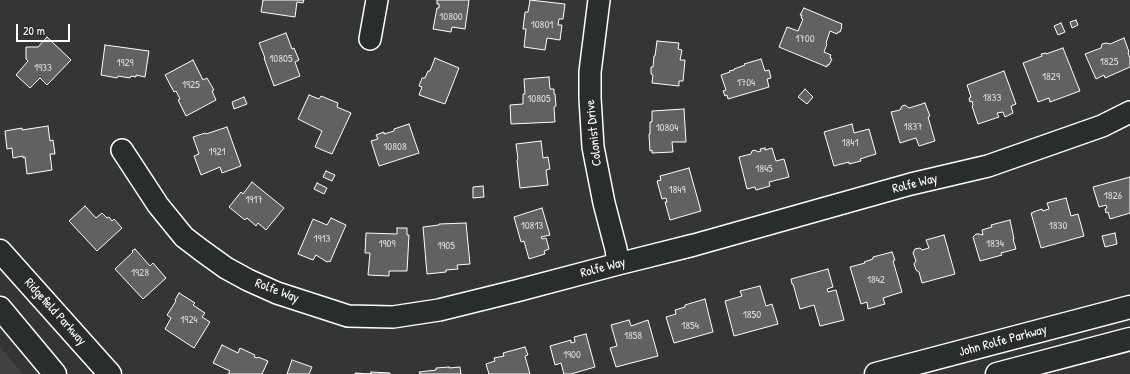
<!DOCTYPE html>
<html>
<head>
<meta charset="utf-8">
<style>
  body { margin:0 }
  #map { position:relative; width:1130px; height:374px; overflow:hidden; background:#333536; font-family:"Patrick Hand",sans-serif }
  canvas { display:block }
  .scale { position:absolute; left:16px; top:24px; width:54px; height:18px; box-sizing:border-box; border:2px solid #fff; border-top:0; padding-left:5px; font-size:12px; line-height:14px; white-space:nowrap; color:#fff; -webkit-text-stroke:3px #2a2d2e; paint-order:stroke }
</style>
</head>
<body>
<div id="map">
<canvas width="1130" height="374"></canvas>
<div class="scale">20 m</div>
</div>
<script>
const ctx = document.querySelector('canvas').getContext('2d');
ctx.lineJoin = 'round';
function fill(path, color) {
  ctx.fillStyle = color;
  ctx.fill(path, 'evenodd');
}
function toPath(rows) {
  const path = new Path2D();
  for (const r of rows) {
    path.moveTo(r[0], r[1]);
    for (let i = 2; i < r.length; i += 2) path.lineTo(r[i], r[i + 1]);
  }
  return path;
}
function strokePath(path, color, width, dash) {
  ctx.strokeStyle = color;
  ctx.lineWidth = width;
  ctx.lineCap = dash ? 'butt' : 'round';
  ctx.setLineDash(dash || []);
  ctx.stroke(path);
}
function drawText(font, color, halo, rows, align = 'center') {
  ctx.font = font + ' "Patrick Hand",sans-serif';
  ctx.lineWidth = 3;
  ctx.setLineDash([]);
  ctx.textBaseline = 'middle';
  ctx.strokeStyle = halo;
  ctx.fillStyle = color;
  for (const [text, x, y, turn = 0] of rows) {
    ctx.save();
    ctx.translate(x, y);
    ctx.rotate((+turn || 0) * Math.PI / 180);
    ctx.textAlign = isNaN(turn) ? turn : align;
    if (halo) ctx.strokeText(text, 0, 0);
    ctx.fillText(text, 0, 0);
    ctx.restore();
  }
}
const built = toPath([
  [0,347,23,374,0,374]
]);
const building = toPath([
  [263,0,304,0,303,3,297,2,295,17,261,12,263,0],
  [437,0,469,0,465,29,452,27,451,32,433,29,437,8,439,8,439,4,437,4,437,0],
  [530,0,565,4,563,19,559,19,558,25,562,25,560,40,547,38,545,50,524,47,526,29,523,29,525,12,528,12,530,0],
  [804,8,842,24,841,26,842,27,840,32,838,32,837,34,830,31,826,43,827,44,824,52,831,55,830,58,832,59,829,65,827,65,827,67,779,47,787,27,798,31,803,19,801,18,802,15,800,15,804,8],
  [1076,20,1078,25,1072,28,1070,22,1076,20],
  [1061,23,1065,32,1058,35,1054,26,1061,23],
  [286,33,292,49,294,48,299,60,295,62,300,76,274,86,264,58,265,58,259,43,286,33],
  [47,37,71,60,47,85,40,78,30,88,16,75,28,61,26,59,26,47,38,47,47,37],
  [1124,38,1129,52,1128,53,1130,58,1130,67,1105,78,1104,75,1096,79,1085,54,1101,48,1102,44,1106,43,1110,44,1124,38],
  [657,41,679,43,678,49,682,50,680,60,685,60,683,81,679,81,679,86,652,83,653,75,651,74,651,67,653,67,654,56,655,56,657,41],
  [105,45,149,51,145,77,136,75,136,77,131,76,130,78,118,76,117,78,101,75,105,45],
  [1063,48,1080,91,1050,102,1049,98,1038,102,1023,63,1042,56,1041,54,1046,53,1046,54,1063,48],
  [435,58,459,68,445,104,419,95,422,87,419,86,422,78,425,78,428,71,430,71,435,58],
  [761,59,765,71,769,70,771,78,767,79,769,87,728,99,727,95,725,96,723,91,726,90,721,75,730,72,729,71,734,70,734,69,745,65,744,64,761,59],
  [193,60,203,80,207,78,214,90,212,91,216,100,186,116,178,100,180,99,176,91,174,92,165,75,193,60],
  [1004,71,1016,104,1011,106,1013,113,1005,117,1003,112,997,113,999,117,978,124,972,106,973,105,972,101,970,102,969,98,971,97,967,85,1004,71],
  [549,77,550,89,554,89,554,94,555,94,556,106,554,107,555,122,511,124,510,105,523,104,523,94,525,94,524,79,549,77],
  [805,89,813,97,807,104,798,97,805,89],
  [309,95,319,99,321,96,338,103,337,107,351,113,332,154,315,147,322,131,298,119,309,95],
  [244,97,247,104,234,109,232,102,244,97],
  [925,103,930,116,928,117,935,141,919,146,916,138,900,143,891,112,900,110,902,106,905,105,909,108,925,103],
  [684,109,686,142,672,142,673,152,652,153,652,150,650,151,649,134,650,134,650,122,652,122,652,111,684,109],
  [409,124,419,153,379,166,371,141,378,139,376,135,384,132,384,134,394,131,394,129,409,124],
  [852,124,854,133,869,129,876,154,860,159,861,161,849,164,849,162,834,166,824,132,852,124],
  [48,126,50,141,53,140,55,154,50,154,52,170,27,174,25,157,23,158,23,156,13,158,12,148,7,149,5,131,22,128,22,130,48,126],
  [227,127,241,166,222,173,220,167,201,175,194,156,199,154,193,137,205,133,206,134,227,127],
  [541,141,543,158,548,157,550,169,546,170,548,185,520,188,517,160,518,159,516,144,541,141],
  [765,148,765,150,772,148,776,161,784,159,789,177,769,182,770,186,756,190,755,187,747,189,739,157,751,154,752,151,755,150,758,152,761,151,760,149,765,148],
  [689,168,701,211,670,220,665,202,667,202,666,198,662,199,657,181,661,180,660,176,689,168],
  [326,171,335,175,332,181,323,177,326,171],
  [1130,177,1130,213,1110,219,1108,212,1106,213,1105,209,1107,208,1106,205,1099,207,1093,187,1130,177],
  [252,182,284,208,266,230,258,223,256,226,247,218,245,220,229,207,241,192,243,194,252,182],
  [317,183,327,188,324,194,314,189,317,183],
  [483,186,484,197,473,198,473,187,483,186],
  [1066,198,1071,216,1078,214,1084,236,1041,248,1031,213,1033,213,1033,212,1042,209,1043,211,1049,209,1047,203,1066,198],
  [85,206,96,218,102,213,107,218,109,217,112,221,114,219,122,228,97,251,69,221,85,206],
  [542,208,550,235,541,237,542,239,546,238,549,249,544,251,545,254,529,259,524,241,521,242,514,217,542,208],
  [331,218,346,225,330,262,329,261,327,262,316,255,313,260,298,254,313,219,327,225,331,218],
  [1010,220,1014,239,1013,239,1016,249,1001,253,1002,255,980,261,973,237,976,234,979,234,983,235,982,230,992,227,991,225,1010,220],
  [466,223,470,264,457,265,458,269,446,270,446,272,427,274,423,227,439,225,439,224,466,223],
  [397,228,407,228,407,235,409,235,407,271,389,271,389,276,368,275,370,253,365,253,366,233,397,234,397,228],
  [1115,233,1117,244,1105,247,1102,236,1115,233],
  [944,235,955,274,922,283,919,272,916,270,914,264,916,261,913,253,915,249,920,248,922,250,929,248,926,240,944,235],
  [135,249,150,266,153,263,166,278,143,299,115,269,133,252,132,251,135,249],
  [892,252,895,260,893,261,902,292,883,298,885,304,868,309,867,302,861,304,850,267,865,263,864,262,873,259,873,257,892,252],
  [828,269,833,287,827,289,828,292,836,290,844,320,820,326,814,305,800,309,793,284,792,284,791,279,828,269],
  [760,286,766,306,772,304,778,324,734,336,725,301,742,296,740,291,760,286],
  [179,293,195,303,193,305,205,313,202,317,210,322,194,348,165,329,171,318,167,315,176,301,175,300,179,293],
  [705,299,713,332,674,343,666,317,676,314,675,310,685,307,685,305,705,299],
  [629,320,631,326,648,320,658,356,616,367,610,348,617,346,611,325,629,320],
  [586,334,595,367,571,374,564,374,561,363,555,365,550,346,571,340,571,343,575,342,574,337,586,334],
  [222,345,238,353,240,348,255,355,254,357,257,358,258,357,268,361,262,374,228,374,230,371,213,363,222,345],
  [525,347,528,355,525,356,530,374,489,374,486,364,495,361,494,358,504,356,503,353,525,347],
  [292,360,312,367,309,374,287,374,292,360],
  [449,367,449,368,460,367,461,374,420,374,419,372,436,370,436,368,449,367],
  [371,372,390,373,390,374,355,374,355,373,370,374,371,372]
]);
const street = toPath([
  [599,0,590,72,590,98,593,147,604,203,616,249,618,264],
  [370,39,377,0],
  [122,150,158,205,184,237,201,250,226,268,248,280,277,293,348,316,393,317,439,310,516,291,618,264,694,245,911,184,988,166,1102,126,1130,112]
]);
const secondary = toPath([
  [0,251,110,374],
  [0,308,55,374],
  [876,374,1130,307],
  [997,374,1130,339]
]);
const numberNames = [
  ["10800",451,17],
  ["10801",542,25],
  ["1700",805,39],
  ["10805",281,59],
  ["1825",1109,62],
  ["1929",125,63],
  ["1933",43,68],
  ["1829",1051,77],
  ["1704",746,83],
  ["1925",191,85],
  ["1833",992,98],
  ["10805",539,99],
  ["1837",913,127],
  ["10804",667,128],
  ["1841",850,143],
  ["10808",395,147],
  ["1921",217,152],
  ["1845",764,169],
  ["1849",677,190],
  ["1826",1113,196],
  ["1917",254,200],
  ["10813",532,226],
  ["1830",1058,226],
  ["1913",322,239],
  ["1909",387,244],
  ["1834",995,244],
  ["1905",446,246],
  ["1928",140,273],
  ["1842",876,280],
  ["1850",752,315],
  ["1924",189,320],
  ["1854",690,326],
  ["1858",633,336],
  ["1900",572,355]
];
const streetNames = [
  ["Colonist Drive",594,133,-96],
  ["Rolfe Way",915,184,-14],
  ["Rolfe Way",603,268,-15],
  ["Rolfe Way",277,291,21],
  ["Ridgefield Parkway",55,312,48],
  ["John Rolfe Parkway",1003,341,-15]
];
fill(built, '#404243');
fill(building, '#5f6162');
strokePath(building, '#fff', 1);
strokePath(street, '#fff', 24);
strokePath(secondary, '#fff', 25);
strokePath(street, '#2a2d2e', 21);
strokePath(secondary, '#2a2d2e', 22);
drawText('11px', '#d7d8d8', null, numberNames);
drawText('13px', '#fff', '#2a2d2e', streetNames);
</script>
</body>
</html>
